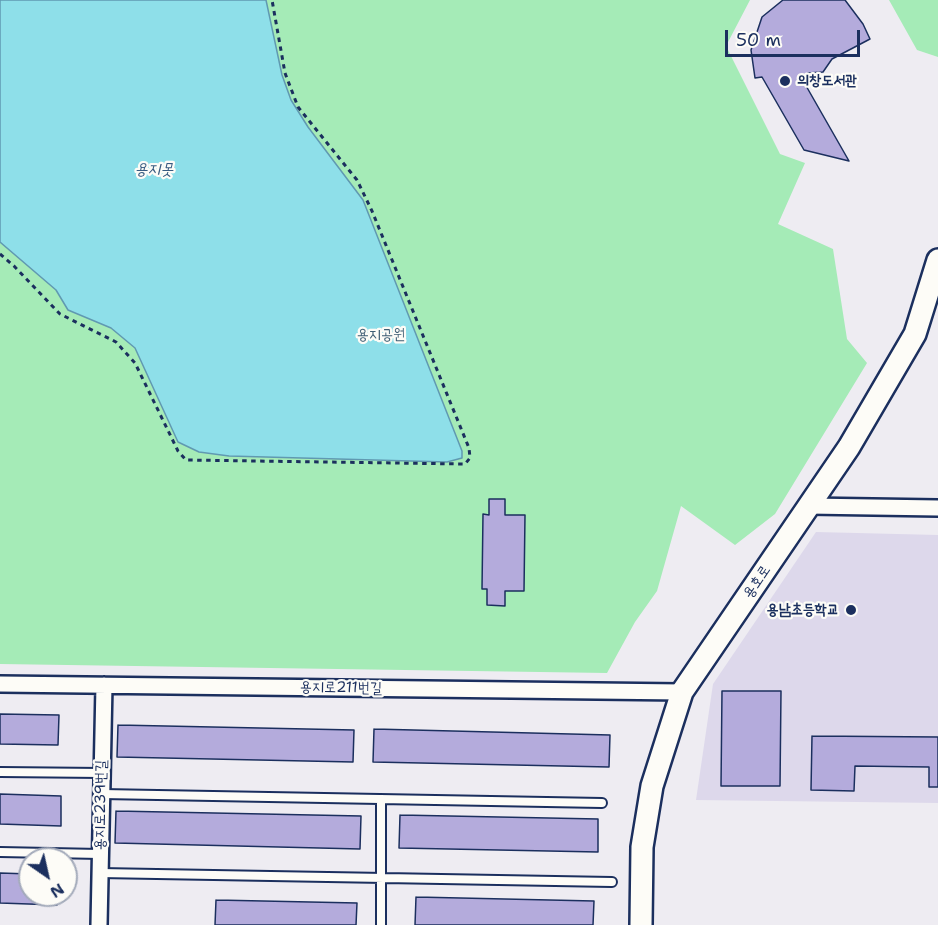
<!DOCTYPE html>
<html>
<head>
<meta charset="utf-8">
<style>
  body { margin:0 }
  #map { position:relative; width:938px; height:925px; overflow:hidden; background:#eeecf2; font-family:"Shantell Sans",sans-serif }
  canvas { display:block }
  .north { position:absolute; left:18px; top:847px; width:60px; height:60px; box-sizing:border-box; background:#fdfcf7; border:2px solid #a3aaba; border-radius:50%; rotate:146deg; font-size:16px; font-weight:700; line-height:24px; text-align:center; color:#1b2f5e }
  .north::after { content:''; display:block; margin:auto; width:21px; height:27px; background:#1b2f5e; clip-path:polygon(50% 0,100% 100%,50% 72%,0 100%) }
  .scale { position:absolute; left:725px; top:30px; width:135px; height:27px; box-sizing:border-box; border:3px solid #1b2f5e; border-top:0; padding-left:8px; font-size:18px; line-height:21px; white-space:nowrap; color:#1b2f5e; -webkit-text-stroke:4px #fdfcf7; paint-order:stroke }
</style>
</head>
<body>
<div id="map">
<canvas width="938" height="925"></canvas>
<div class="north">N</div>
<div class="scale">50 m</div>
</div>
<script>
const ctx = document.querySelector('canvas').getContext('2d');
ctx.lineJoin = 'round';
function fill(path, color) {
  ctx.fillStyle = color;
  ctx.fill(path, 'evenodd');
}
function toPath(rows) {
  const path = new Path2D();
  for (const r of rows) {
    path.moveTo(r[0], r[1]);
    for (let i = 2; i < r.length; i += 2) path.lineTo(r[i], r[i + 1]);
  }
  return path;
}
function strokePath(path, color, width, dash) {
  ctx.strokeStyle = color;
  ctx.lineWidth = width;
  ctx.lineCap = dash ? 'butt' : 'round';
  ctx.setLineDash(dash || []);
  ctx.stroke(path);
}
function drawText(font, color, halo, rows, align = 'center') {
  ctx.font = font + ' "Shantell Sans","Poor Story",sans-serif';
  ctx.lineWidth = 4.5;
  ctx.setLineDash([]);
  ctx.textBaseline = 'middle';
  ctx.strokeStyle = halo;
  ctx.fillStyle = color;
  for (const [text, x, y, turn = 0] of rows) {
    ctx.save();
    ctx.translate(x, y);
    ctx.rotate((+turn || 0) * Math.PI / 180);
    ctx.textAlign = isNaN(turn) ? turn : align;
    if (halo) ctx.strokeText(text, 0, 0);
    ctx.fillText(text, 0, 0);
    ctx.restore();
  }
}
const built = toPath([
  [816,532,938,535,938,803,696,800,713,684]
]);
const green = toPath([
  [0,0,750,0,726,46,780,154,805,163,778,224,833,249,847,339,867,363,775,514,735,545,681,506,657,591,635,622,607,673,0,664],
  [889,0,938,0,938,57,917,50]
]);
const water = toPath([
  [0,0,266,0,282,75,291,100,308,127,363,200,462,451,462,458,447,462,229,456,199,452,178,442,135,348,111,328,68,310,56,290,0,242,0,0]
]);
const building = toPath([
  [783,0,845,0,863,24,870,39,832,59,823,72,808,73,805,84,849,161,804,150,762,77,755,78,751,50,762,17,783,0],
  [489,499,505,499,505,515,525,515,524,591,505,591,505,606,487,605,487,589,482,589,483,514,489,515,489,499],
  [722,691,781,691,780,786,721,786,722,691],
  [0,714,59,715,58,745,0,744,0,714],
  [118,725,354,730,353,762,117,757,118,725],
  [374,729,610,735,609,767,373,762,374,729],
  [812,736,938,737,938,787,929,787,929,767,855,766,854,791,811,790,812,736],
  [0,794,61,796,61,826,0,824,0,794],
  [116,811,361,816,360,849,115,843,116,811],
  [400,815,598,819,598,852,399,848,400,815],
  [0,873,30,874,30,895,57,895,57,905,0,903,0,873],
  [416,897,594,901,593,925,415,925,416,897],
  [216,900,357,903,356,925,215,925,216,900]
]);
const path = toPath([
  [0,254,14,266,60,314,116,342,135,363,178,451,186,460,465,464,470,458,469,448,372,211,357,180,298,107,285,73,272,0]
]);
const lane = toPath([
  [0,772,102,773],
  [102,794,602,803],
  [0,852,100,854],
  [100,873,612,882],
  [381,925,381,799]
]);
const street = toPath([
  [808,506,938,508],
  [0,684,682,692],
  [99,925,104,685]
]);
const secondary = toPath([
  [641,925,642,847,652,786,682,692,849,447,915,334,938,260]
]);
const markers = [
  [785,81,6,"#1b2f5e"],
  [851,610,6,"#1b2f5e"]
];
const poiNames = [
  ["의창도서관",797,81],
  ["용남초등학교",839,610,"right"]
];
const parkNames = [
  ["용지공원",381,335]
];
const streetNames = [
  ["용호로",757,582,-56],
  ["용지로211번길",341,688,1],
  ["용지로239번길",101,805,-89]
];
const waterNames = [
  ["용지못",154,170]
];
fill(built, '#ddd8eb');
fill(green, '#a5ebb7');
fill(water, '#8edfe9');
strokePath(water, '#6099b1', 1.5);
fill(building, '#b4abdc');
strokePath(building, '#1b2f5e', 1.5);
strokePath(lane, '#1b2f5e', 12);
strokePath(street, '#1b2f5e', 20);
strokePath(secondary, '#1b2f5e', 26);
strokePath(path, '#1b2f5e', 3, [4.5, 4.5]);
strokePath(lane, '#fdfcf7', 8);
strokePath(street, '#fdfcf7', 15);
strokePath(secondary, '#fdfcf7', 21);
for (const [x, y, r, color] of markers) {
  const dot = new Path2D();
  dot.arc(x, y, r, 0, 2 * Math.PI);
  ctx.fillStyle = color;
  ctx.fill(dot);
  strokePath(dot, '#fdfcf7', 2);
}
drawText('bold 15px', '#1b2f5e', '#fdfcf7', poiNames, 'left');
drawText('15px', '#3e5e74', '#fdfcf7', parkNames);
drawText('15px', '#1b2f5e', '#fdfcf7', streetNames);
drawText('italic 16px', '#385b81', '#fdfcf7', waterNames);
</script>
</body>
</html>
